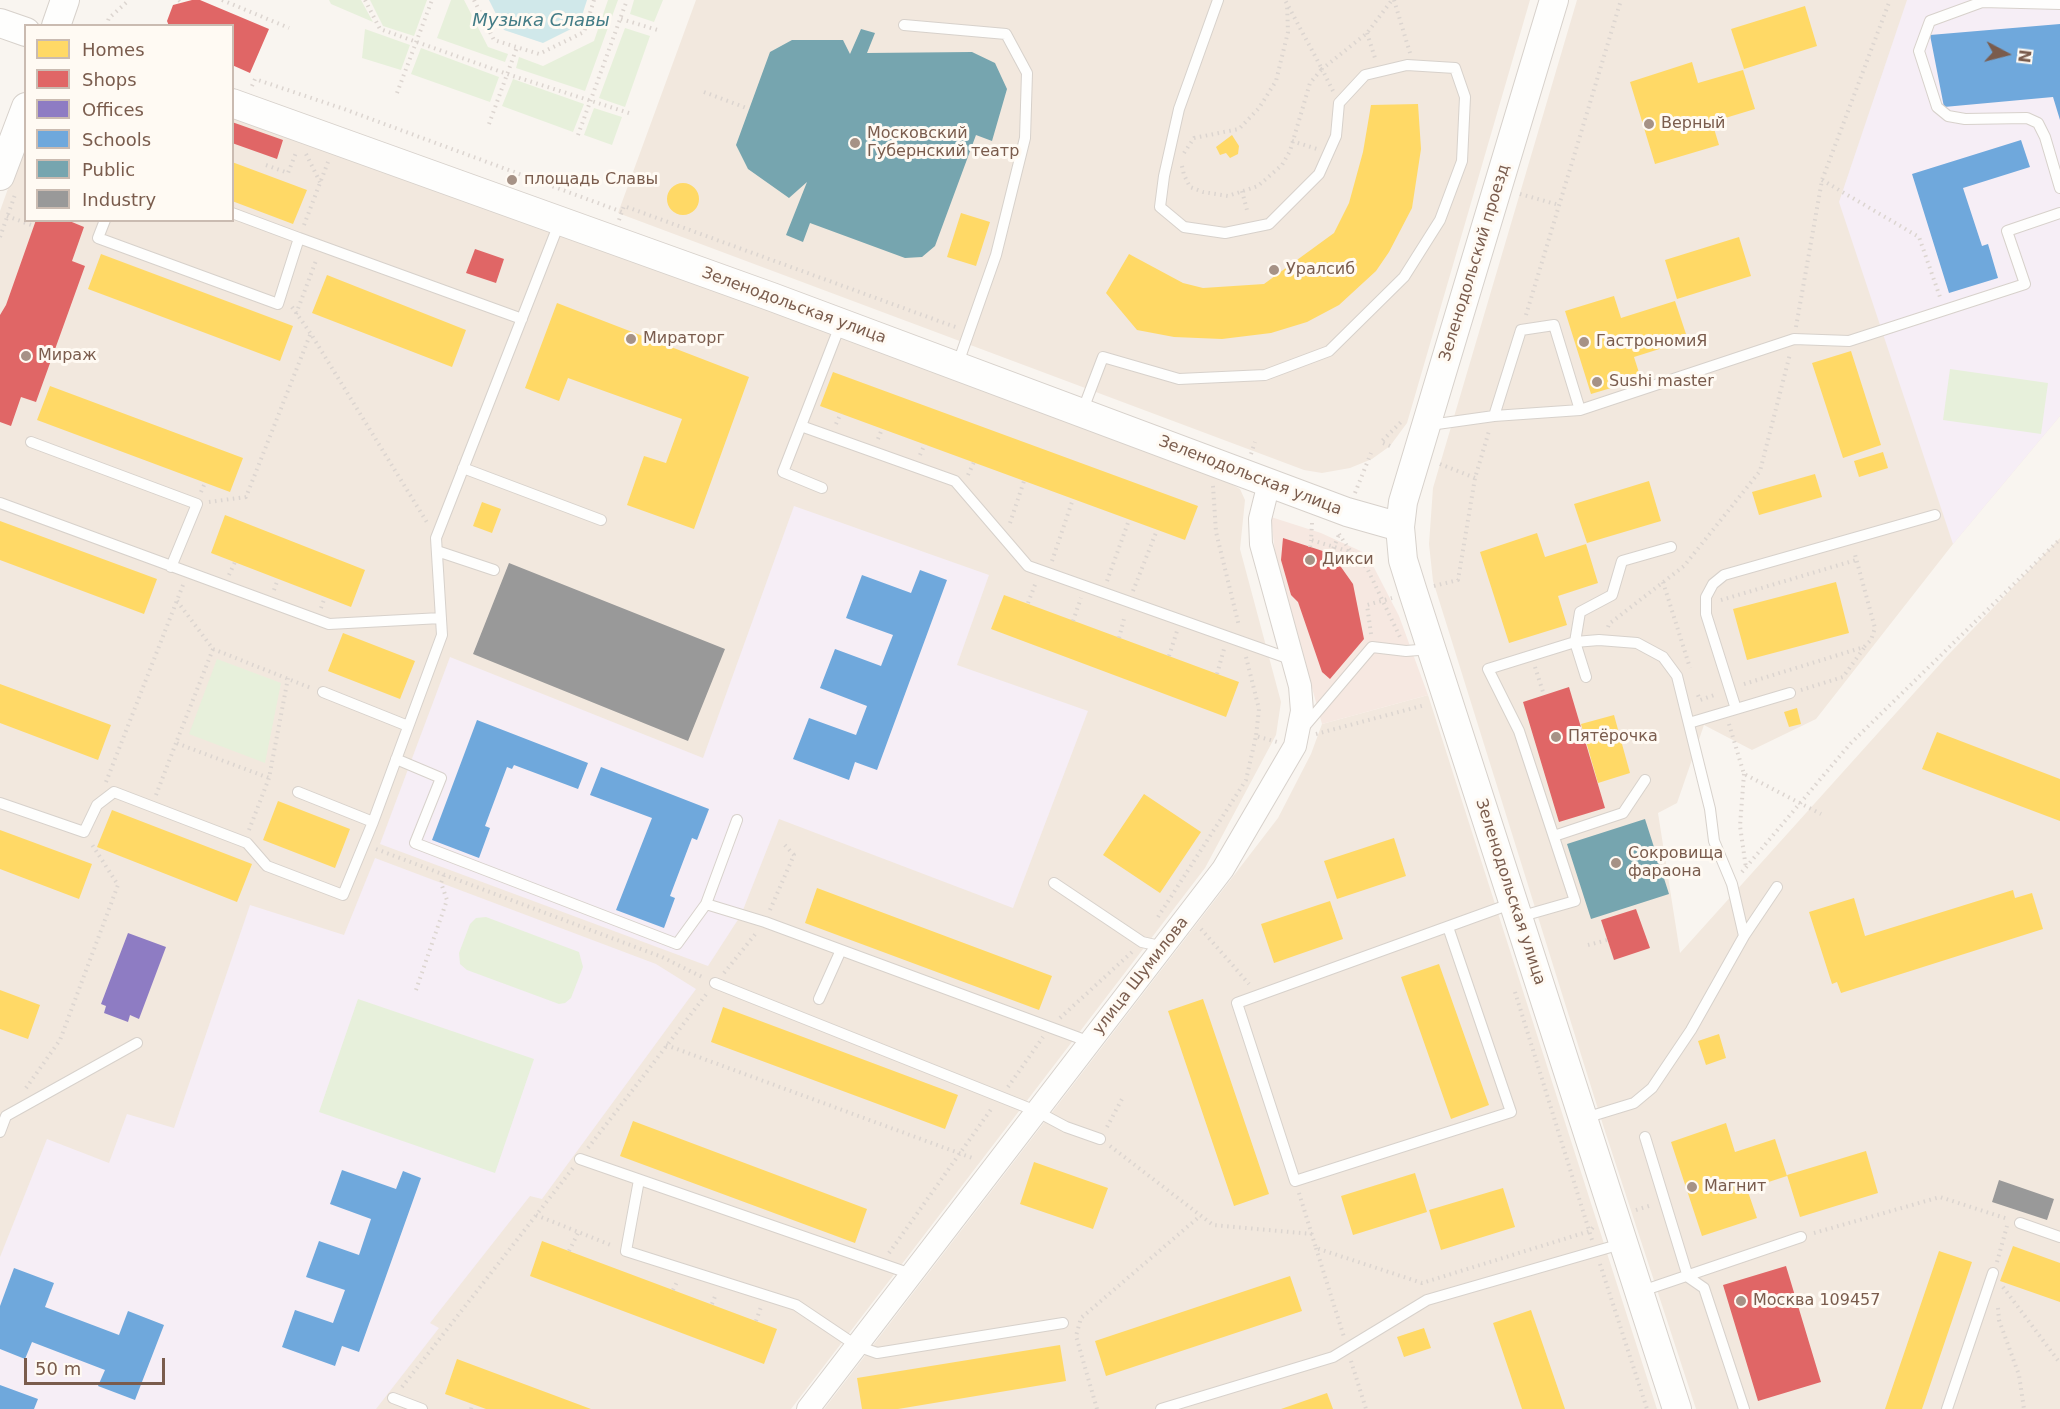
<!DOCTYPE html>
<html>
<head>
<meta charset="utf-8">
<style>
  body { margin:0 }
  #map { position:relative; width:2060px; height:1409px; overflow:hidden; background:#f9f5f0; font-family:"DejaVu Sans",sans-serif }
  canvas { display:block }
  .legend { position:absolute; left:24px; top:24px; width:210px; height:198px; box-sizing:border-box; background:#fffaf3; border:2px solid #cabbb1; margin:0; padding:8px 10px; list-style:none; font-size:18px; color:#7a5c4d }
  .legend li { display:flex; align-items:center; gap:12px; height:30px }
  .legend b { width:30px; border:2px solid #cabbb1 }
  .north { position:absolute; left:1976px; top:24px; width:60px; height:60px; -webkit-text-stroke:4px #fffaf3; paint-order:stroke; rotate:97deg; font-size:16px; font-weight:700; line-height:24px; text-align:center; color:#7a5c4d }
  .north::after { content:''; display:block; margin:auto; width:21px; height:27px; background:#7a5c4d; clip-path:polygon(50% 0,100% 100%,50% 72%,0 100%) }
  .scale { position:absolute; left:24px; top:1358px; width:141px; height:27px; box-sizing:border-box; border:3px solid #7a5c4d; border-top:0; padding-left:8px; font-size:18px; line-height:21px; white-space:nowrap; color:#7a5c4d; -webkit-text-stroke:4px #fffaf3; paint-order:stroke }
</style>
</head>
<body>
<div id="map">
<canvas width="2060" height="1409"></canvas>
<ul class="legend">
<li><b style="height:16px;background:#ffd966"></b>Homes</li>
<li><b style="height:16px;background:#e06666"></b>Shops</li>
<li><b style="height:16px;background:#8e7cc3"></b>Offices</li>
<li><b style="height:16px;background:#6fa8dc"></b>Schools</li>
<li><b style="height:16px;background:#76a5af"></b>Public</li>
<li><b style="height:16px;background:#999"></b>Industry</li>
</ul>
<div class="north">N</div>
<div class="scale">50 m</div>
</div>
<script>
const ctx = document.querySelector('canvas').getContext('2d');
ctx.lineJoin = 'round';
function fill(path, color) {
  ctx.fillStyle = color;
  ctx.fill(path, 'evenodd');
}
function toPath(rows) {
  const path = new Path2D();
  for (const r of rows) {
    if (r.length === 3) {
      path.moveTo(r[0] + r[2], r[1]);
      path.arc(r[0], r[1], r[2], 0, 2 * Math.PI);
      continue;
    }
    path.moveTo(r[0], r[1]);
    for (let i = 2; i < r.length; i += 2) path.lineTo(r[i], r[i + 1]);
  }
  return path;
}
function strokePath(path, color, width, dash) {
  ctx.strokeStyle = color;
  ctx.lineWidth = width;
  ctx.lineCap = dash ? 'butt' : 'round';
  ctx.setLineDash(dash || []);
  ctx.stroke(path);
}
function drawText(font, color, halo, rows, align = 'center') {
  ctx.font = font + ' "DejaVu Sans",sans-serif';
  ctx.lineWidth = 6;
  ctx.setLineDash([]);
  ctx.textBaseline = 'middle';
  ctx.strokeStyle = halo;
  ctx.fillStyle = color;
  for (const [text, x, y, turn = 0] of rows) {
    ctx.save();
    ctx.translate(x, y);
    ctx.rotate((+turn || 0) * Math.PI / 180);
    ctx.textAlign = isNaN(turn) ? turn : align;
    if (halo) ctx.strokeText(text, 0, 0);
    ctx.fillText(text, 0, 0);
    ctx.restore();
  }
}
const residential = toPath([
  [696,0,1530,0,1407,423,1390,446,1372,459,1350,468,1322,473,1304,470,618,213],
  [1577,0,2060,0,2060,416,1953,544,1816,719,1752,750,1704,725,1677,803,1658,813,1680,953,1950,653,2060,538,2060,1409,1696,1409,1603,1125,1433,581,1429,544,1433,488],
  [233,112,648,259,1231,484,1240,489,1245,500,1240,549,1281,702,1276,735,1205,868,791,1409,0,1409,0,211,25,141,26,220,232,220],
  [1428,695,1657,1409,824,1409,1278,818,1311,754,1322,724]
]);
const commercial = toPath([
  [1271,517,1321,533,1367,554,1399,616,1428,695,1322,724,1275,553]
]);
const education = toPath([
  [1907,0,2060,0,2060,416,1953,544,1839,202],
  [794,506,989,575,957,665,1088,711,1013,908,779,819,741,915,708,966,380,844,450,657,703,758],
  [375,858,656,964,696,989,542,1199,530,1196,430,1323,439,1328,376,1409,0,1409,0,1257,47,1139,109,1163,127,1114,174,1128,250,905,344,935]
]);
const green = toPath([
  [329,0,361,0,373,22,331,4],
  [370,0,427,0,414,36,383,26],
  [451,0,464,0,488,47,508,54,505,62,437,38],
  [608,0,618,0,585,91,516,68,519,57,543,66,594,41],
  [634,0,663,0,654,22,630,14],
  [625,28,650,36,625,107,599,98],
  [365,29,410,45,401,70,362,58],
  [421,48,499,77,490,102,411,74],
  [513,79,584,104,573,132,502,106],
  [594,108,622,117,612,145,584,135],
  [1950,369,2048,383,2041,434,1943,420],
  [217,659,281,683,265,763,189,734],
  [486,917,579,952,583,967,571,998,565,1003,559,1004,467,970,460,964,459,953,470,924,476,918],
  [358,999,534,1059,495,1173,319,1112]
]);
const water = toPath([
  [489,0,587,0,579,25,543,43,504,30]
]);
const homes = toPath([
  [1805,6,1817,46,1744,69,1731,29],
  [1692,62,1698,83,1743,70,1755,109,1712,122,1719,145,1655,164,1630,82],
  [1418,104,1421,149,1412,208,1389,252,1376,271,1339,305,1307,322,1271,333,1222,339,1174,337,1137,330,1106,293,1129,254,1183,283,1203,288,1264,284,1334,233,1349,203,1363,152,1371,105],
  [1232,135,1239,146,1238,154,1230,158,1226,153,1220,155,1216,147],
  [232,162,307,190,293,224,232,201],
  [683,199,16],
  [961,213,990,222,976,266,947,257],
  [1739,237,1751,276,1677,299,1665,260],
  [101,254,293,326,280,361,88,289],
  [327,275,466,330,452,367,312,313],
  [1614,296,1621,318,1675,301,1688,340,1634,357,1641,379,1591,394,1565,311],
  [557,303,749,377,694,529,627,505,644,456,666,463,682,419,568,378,559,401,525,388],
  [1851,351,1881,445,1843,458,1812,363],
  [833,372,1198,506,1185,540,820,406],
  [50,386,243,458,230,492,37,420],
  [1883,452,1888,468,1859,477,1854,461],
  [1815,474,1822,497,1759,515,1752,492],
  [1649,481,1661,521,1587,543,1574,504],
  [482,502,501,509,492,533,473,526],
  [225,515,365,570,351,607,211,553],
  [0,521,157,579,144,614,0,560],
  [1537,533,1545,557,1586,544,1598,583,1558,596,1567,625,1509,643,1480,552],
  [1836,582,1849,633,1747,660,1733,609],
  [1004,595,1239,682,1226,717,991,629],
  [343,633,415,661,400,699,328,671],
  [0,684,111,725,98,760,0,723],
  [1797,708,1801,724,1789,727,1784,712],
  [1614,715,1630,773,1598,783,1581,724],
  [1937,732,2060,779,2060,821,1922,769],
  [1144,794,1201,832,1160,893,1103,855],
  [278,801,350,829,335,868,263,840],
  [112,810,252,864,237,902,97,847],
  [0,830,92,864,79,899,0,869],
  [1394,838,1406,876,1337,899,1324,861],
  [817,888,1052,976,1039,1010,805,923],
  [2013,890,2015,898,2032,893,2043,929,1841,993,1837,982,1832,984,1809,912,1854,898,1865,936],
  [1330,901,1343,939,1274,963,1261,924],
  [1439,964,1489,1105,1451,1119,1401,977],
  [0,990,40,1005,28,1039,0,1029],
  [1203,999,1269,1194,1234,1206,1168,1011],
  [723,1007,958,1095,945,1129,711,1042],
  [1719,1034,1726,1058,1706,1065,1698,1041],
  [633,1121,867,1209,855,1243,620,1156],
  [1726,1123,1735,1152,1775,1139,1787,1176,1747,1189,1757,1218,1702,1236,1671,1142],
  [1866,1151,1878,1193,1800,1217,1787,1175],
  [1034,1162,1108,1188,1093,1229,1020,1204],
  [1415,1173,1427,1212,1353,1235,1341,1196],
  [1503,1188,1515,1227,1441,1250,1429,1210],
  [542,1241,777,1329,764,1364,530,1276],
  [2013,1246,2060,1263,2060,1302,2000,1281],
  [1939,1251,1972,1262,1922,1409,1885,1409],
  [1290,1276,1302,1311,1106,1376,1095,1341],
  [1531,1310,1565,1409,1522,1409,1493,1323],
  [1424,1328,1431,1348,1404,1357,1397,1337],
  [1060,1345,1066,1381,898,1409,862,1409,857,1378],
  [457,1359,591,1409,486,1409,445,1394],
  [1327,1393,1333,1409,1281,1409]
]);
const shops = toPath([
  [192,0,200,0,269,29,250,73,232,65,232,26,169,26,167,21,173,5],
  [232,122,283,140,277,159,232,143],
  [36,220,67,220,84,227,72,261,85,266,36,402,21,397,11,426,0,422,0,315,6,305],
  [475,249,504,259,496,283,466,273],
  [1283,538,1338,556,1341,567,1353,584,1364,639,1330,679,1322,672,1298,602,1291,595,1281,560],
  [1569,687,1605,808,1559,822,1523,702],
  [1636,909,1650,948,1614,960,1601,920],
  [1786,1266,1821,1382,1758,1401,1723,1285]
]);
const offices = toPath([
  [128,933,166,947,139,1019,130,1015,128,1022,104,1013,106,1006,101,1004]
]);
const schools = toPath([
  [2060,24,2060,120,2053,97,1944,107,1930,35],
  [2021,140,2030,167,1963,188,1982,246,1988,244,1998,278,1949,293,1912,174],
  [920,570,947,580,877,770,855,762,849,780,793,759,809,718,856,735,867,706,820,688,835,649,881,666,893,635,846,618,862,575,911,593],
  [477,720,588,763,578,789,514,765,512,769,507,767,485,826,490,828,479,858,432,840],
  [601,767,709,809,697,840,692,838,670,896,675,898,664,928,616,910,652,818,590,795],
  [342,1170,396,1189,403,1171,421,1178,359,1352,342,1346,335,1366,282,1347,295,1310,333,1323,345,1290,306,1277,319,1241,359,1255,371,1219,330,1204],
  [14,1268,54,1283,45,1307,119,1335,128,1311,164,1325,135,1400,98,1386,105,1370,32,1342,25,1359,0,1349,0,1306],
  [0,1385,38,1399,34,1409,0,1409]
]);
const public = toPath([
  [861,29,875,33,867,53,972,52,995,63,1007,89,992,141,976,135,935,246,922,257,905,258,810,223,803,242,786,235,807,182,789,198,748,169,736,145,770,52,792,40,843,40,850,54],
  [1645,819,1669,894,1591,919,1567,844]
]);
const industry = toPath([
  [509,563,725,649,688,741,473,654],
  [1999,1180,2054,1199,2047,1220,1992,1202]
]);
const path = toPath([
  [179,0,182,3],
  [222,0,289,28],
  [365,0,380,29,507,74,629,113],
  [474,0,494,40,539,54,584,32,594,0],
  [1394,0,1410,53],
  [621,19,661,31],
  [106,26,109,18,129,0],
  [1367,33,1375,58],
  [252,86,255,79,344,109,622,212],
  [1333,91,1322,69,1367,33,1392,0],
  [704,92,749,109],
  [397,93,432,0],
  [489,124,517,47],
  [578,135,627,0],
  [1292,141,1317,149],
  [1184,153,1194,138,1239,129,1259,108,1276,81,1288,32,1287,4],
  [306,154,320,182],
  [266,165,288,173,297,150],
  [1182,166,1184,175,1190,187,1203,192,1228,196,1258,186,1282,165,1290,151,1310,83,1322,69,1285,0],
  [1822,180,1919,237,1940,297],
  [1242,191,1248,214],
  [1520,194,1559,205],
  [7,216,34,226],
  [619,220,624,206,958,328],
  [304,225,328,162],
  [0,237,16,192],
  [292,307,311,334,428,524],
  [296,314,317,258],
  [1526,315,1621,0],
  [1796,327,1822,180,1890,0],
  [836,424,841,413],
  [878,439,882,429],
  [1390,446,1381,442,1403,420],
  [1251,454,1255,442],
  [920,455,925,444],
  [1440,464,1475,478],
  [968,475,974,462],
  [1213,486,1216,532,1239,626],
  [201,492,205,483],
  [1355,493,1371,453],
  [209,502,246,497,310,335],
  [1010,523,1024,481],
  [1312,523,1311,540,1351,552,1367,568,1400,637],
  [1339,534,1351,552],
  [1310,547,1311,540],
  [1331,554,1340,532],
  [1052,561,1073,499],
  [229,575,235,562],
  [1107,581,1129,520],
  [1663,582,1690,668],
  [1434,586,1458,580,1475,478,1489,431],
  [274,590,278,579],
  [1133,591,1157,530],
  [1721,600,1856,560],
  [177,601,213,649,311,688],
  [1028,603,1036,582],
  [321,608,325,597],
  [1073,621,1081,598],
  [1608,627,1609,624,1684,566,1760,471,1790,354],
  [1371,634,1367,605,1392,598],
  [1119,638,1125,615],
  [213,649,176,743,269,778],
  [1169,656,1177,631],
  [1246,657,1259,709,1256,736],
  [1535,667,1544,695],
  [1217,674,1224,649],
  [1744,684,1864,647,1871,640,1875,628,1854,551],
  [1801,690,1843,677,1864,648],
  [1698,695,1700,700,1717,694],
  [1729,724,1744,774,1821,814],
  [1316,734,1425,705],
  [1744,774,1740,826,1746,868],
  [106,782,183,585],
  [156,795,176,743],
  [249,830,269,778,288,678],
  [376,849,662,957,704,978],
  [1742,872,1850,744,2060,539],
  [770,910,794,855,782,842],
  [1158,917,1246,780,1256,736,1277,742],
  [1201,929,1249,984],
  [1588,945,1607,940],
  [724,973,757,932],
  [416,990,447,900,441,883,444,875],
  [1515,992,1592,1240],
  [1060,1018,1132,952],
  [666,1045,975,1159],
  [1008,1087,1043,1037],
  [26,1088,60,1040,118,885,91,843],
  [1107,1127,1122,1099],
  [1110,1146,1213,1225,1312,1234],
  [588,1148,708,992],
  [1299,1193,1316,1248,1422,1283,1590,1231,1595,1225],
  [1636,1210,1652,1205],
  [536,1215,613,1246],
  [1814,1233,1940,1197,2008,1219],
  [1316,1248,1344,1337],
  [569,1251,578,1233],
  [889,1253,992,1108],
  [1997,1262,2007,1226],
  [1600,1264,1647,1409],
  [2003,1287,2060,1363],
  [673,1290,678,1280],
  [712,1304,716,1294],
  [1998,1308,1999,1320,2019,1375,2024,1409],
  [756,1321,761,1307],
  [1351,1361,1366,1409],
  [402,1387,573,1168],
  [471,1409,472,1404],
  [1097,1409,1076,1336,1081,1318,1200,1216]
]);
const service = toPath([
  [2060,4,1982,2,1930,21,1919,51,1937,107,1948,116,1965,119,2027,118,2038,123,2045,137,2060,188],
  [904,25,1006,34,1027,73,1025,138,996,255,957,366],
  [232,213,299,238],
  [105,220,98,238,278,304,299,238,522,319],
  [1082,412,1103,357,1179,379,1265,375,1329,351,1404,277,1440,220,1462,161,1465,97,1455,68,1407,65,1365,75,1339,103,1336,136,1319,174,1269,224,1225,233,1184,227,1160,207,1164,176,1179,109,1218,0],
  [1494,416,1521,330,1554,325,1580,410],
  [1430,425,1494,416,1580,410,1794,339,1849,341,2025,284,2007,231,2060,213],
  [801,426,955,481,1028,566,1293,660],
  [31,442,197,504,171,567],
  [463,468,601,520],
  [822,488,783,472,841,323],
  [0,503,329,624,441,618],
  [437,551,494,570],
  [1586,677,1575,642,1599,640,1637,643,1663,657,1677,676,1710,809,1714,841,1732,884,1744,936],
  [323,692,408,726],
  [1736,709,1706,614,1706,597,1713,584,1724,575,1935,515],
  [1689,723,1790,693],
  [1304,727,1372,647,1406,651,1431,649],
  [396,759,441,778,415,843,677,944,706,904,765,922,1090,1042],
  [298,792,373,822],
  [0,803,84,832,97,805,114,792,247,843,267,866,343,895,373,822,442,635,436,538,560,221],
  [1554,836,1623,813,1645,780],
  [1054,883,1142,942,1164,947],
  [706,904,737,820],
  [1519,917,1575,901,1519,731,1488,669,1575,642,1580,612,1612,595,1622,561,1671,547],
  [1448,927,1511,1112,1295,1181,1237,1003,1513,903],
  [715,983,1036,1111,1066,1127,1100,1139],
  [819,999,841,950],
  [1585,1118,1634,1103,1652,1088,1691,1030,1744,936,1777,887],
  [0,1132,6,1116,137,1043],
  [1645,1137,1688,1277,1704,1288,1744,1409],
  [580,1159,911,1274],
  [639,1180,626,1251,796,1305,857,1346,877,1353,1063,1323],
  [2020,1223,2060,1237],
  [1639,1292,1801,1237],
  [393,1398,422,1409],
  [1161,1409,1333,1357,1427,1300,1621,1244],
  [1947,1409,1993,1273]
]);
const minor = toPath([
  [808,1409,1223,869,1295,746,1302,711,1300,686,1261,544,1260,519,1269,483]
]);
const tertiary = toPath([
  [1554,0,1403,502,1400,527,1403,560,1413,592,1677,1409],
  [0,23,26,32],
  [56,26,65,0],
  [232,103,772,297,1347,512,1400,527],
  [0,176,26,107]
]);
const markers = [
  [1649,124,6,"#a69286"],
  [855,143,6,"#a69286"],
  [512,180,6,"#a69286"],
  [1274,270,6,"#a69286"],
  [631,339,6,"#a69286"],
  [1584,342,6,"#a69286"],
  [26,356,6,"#a69286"],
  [1597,382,6,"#a69286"],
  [1310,560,6,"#a69286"],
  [1556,737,6,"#a69286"],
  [1616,863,6,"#a69286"],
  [1692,1187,6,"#a69286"],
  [1741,1301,6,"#a69286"]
];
const poiNames = [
  ["Верный",1661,124],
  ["Московский",867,134],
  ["Губернский театр",867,152],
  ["площадь Славы",524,180],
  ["Уралсиб",1286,270],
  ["Мираторг",643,339],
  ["ГастрономиЯ",1596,342],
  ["Мираж",38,356],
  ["Sushi master",1609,382],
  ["Дикси",1322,560],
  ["Пятёрочка",1568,737],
  ["Сокровища",1628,854],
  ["фараона",1628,872],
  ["Магнит",1704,1187],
  ["Москва 109457",1753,1301]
];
const streetNames = [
  ["Зеленодольский проезд",1475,263,-73],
  ["Зеленодольская улица",794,306,20],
  ["Зеленодольская улица",1250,476,21],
  ["Зеленодольская улица",1510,892,72],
  ["улица Шумилова",1141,976,-52]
];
const waterNames = [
  ["Музыка Славы",541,21]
];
fill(residential, '#f2e8de');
fill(commercial, '#f6e8e1');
fill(education, '#f6eef6');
fill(green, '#e7f0db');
fill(water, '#d0e8ea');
fill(homes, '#ffd966');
fill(shops, '#e06666');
fill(offices, '#8e7cc3');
fill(schools, '#6fa8dc');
fill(public, '#76a5af');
fill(industry, '#999');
strokePath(service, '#d7d1cb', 12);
strokePath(minor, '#d7d1cb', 24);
strokePath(tertiary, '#d7d1cb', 30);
strokePath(path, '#dcd5d0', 4, [1.5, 4.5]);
strokePath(service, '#fefefd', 10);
strokePath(minor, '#fefefd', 22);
strokePath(tertiary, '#fefefd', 28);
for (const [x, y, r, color] of markers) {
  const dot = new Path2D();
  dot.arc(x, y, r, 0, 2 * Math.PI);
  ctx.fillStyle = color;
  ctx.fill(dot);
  strokePath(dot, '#fffaf3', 2);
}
drawText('16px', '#7a5c4d', '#fffaf3', poiNames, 'left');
drawText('16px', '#7a5c4d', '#fffaf3', streetNames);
drawText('italic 18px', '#437c86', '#fffaf3', waterNames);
</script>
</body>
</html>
